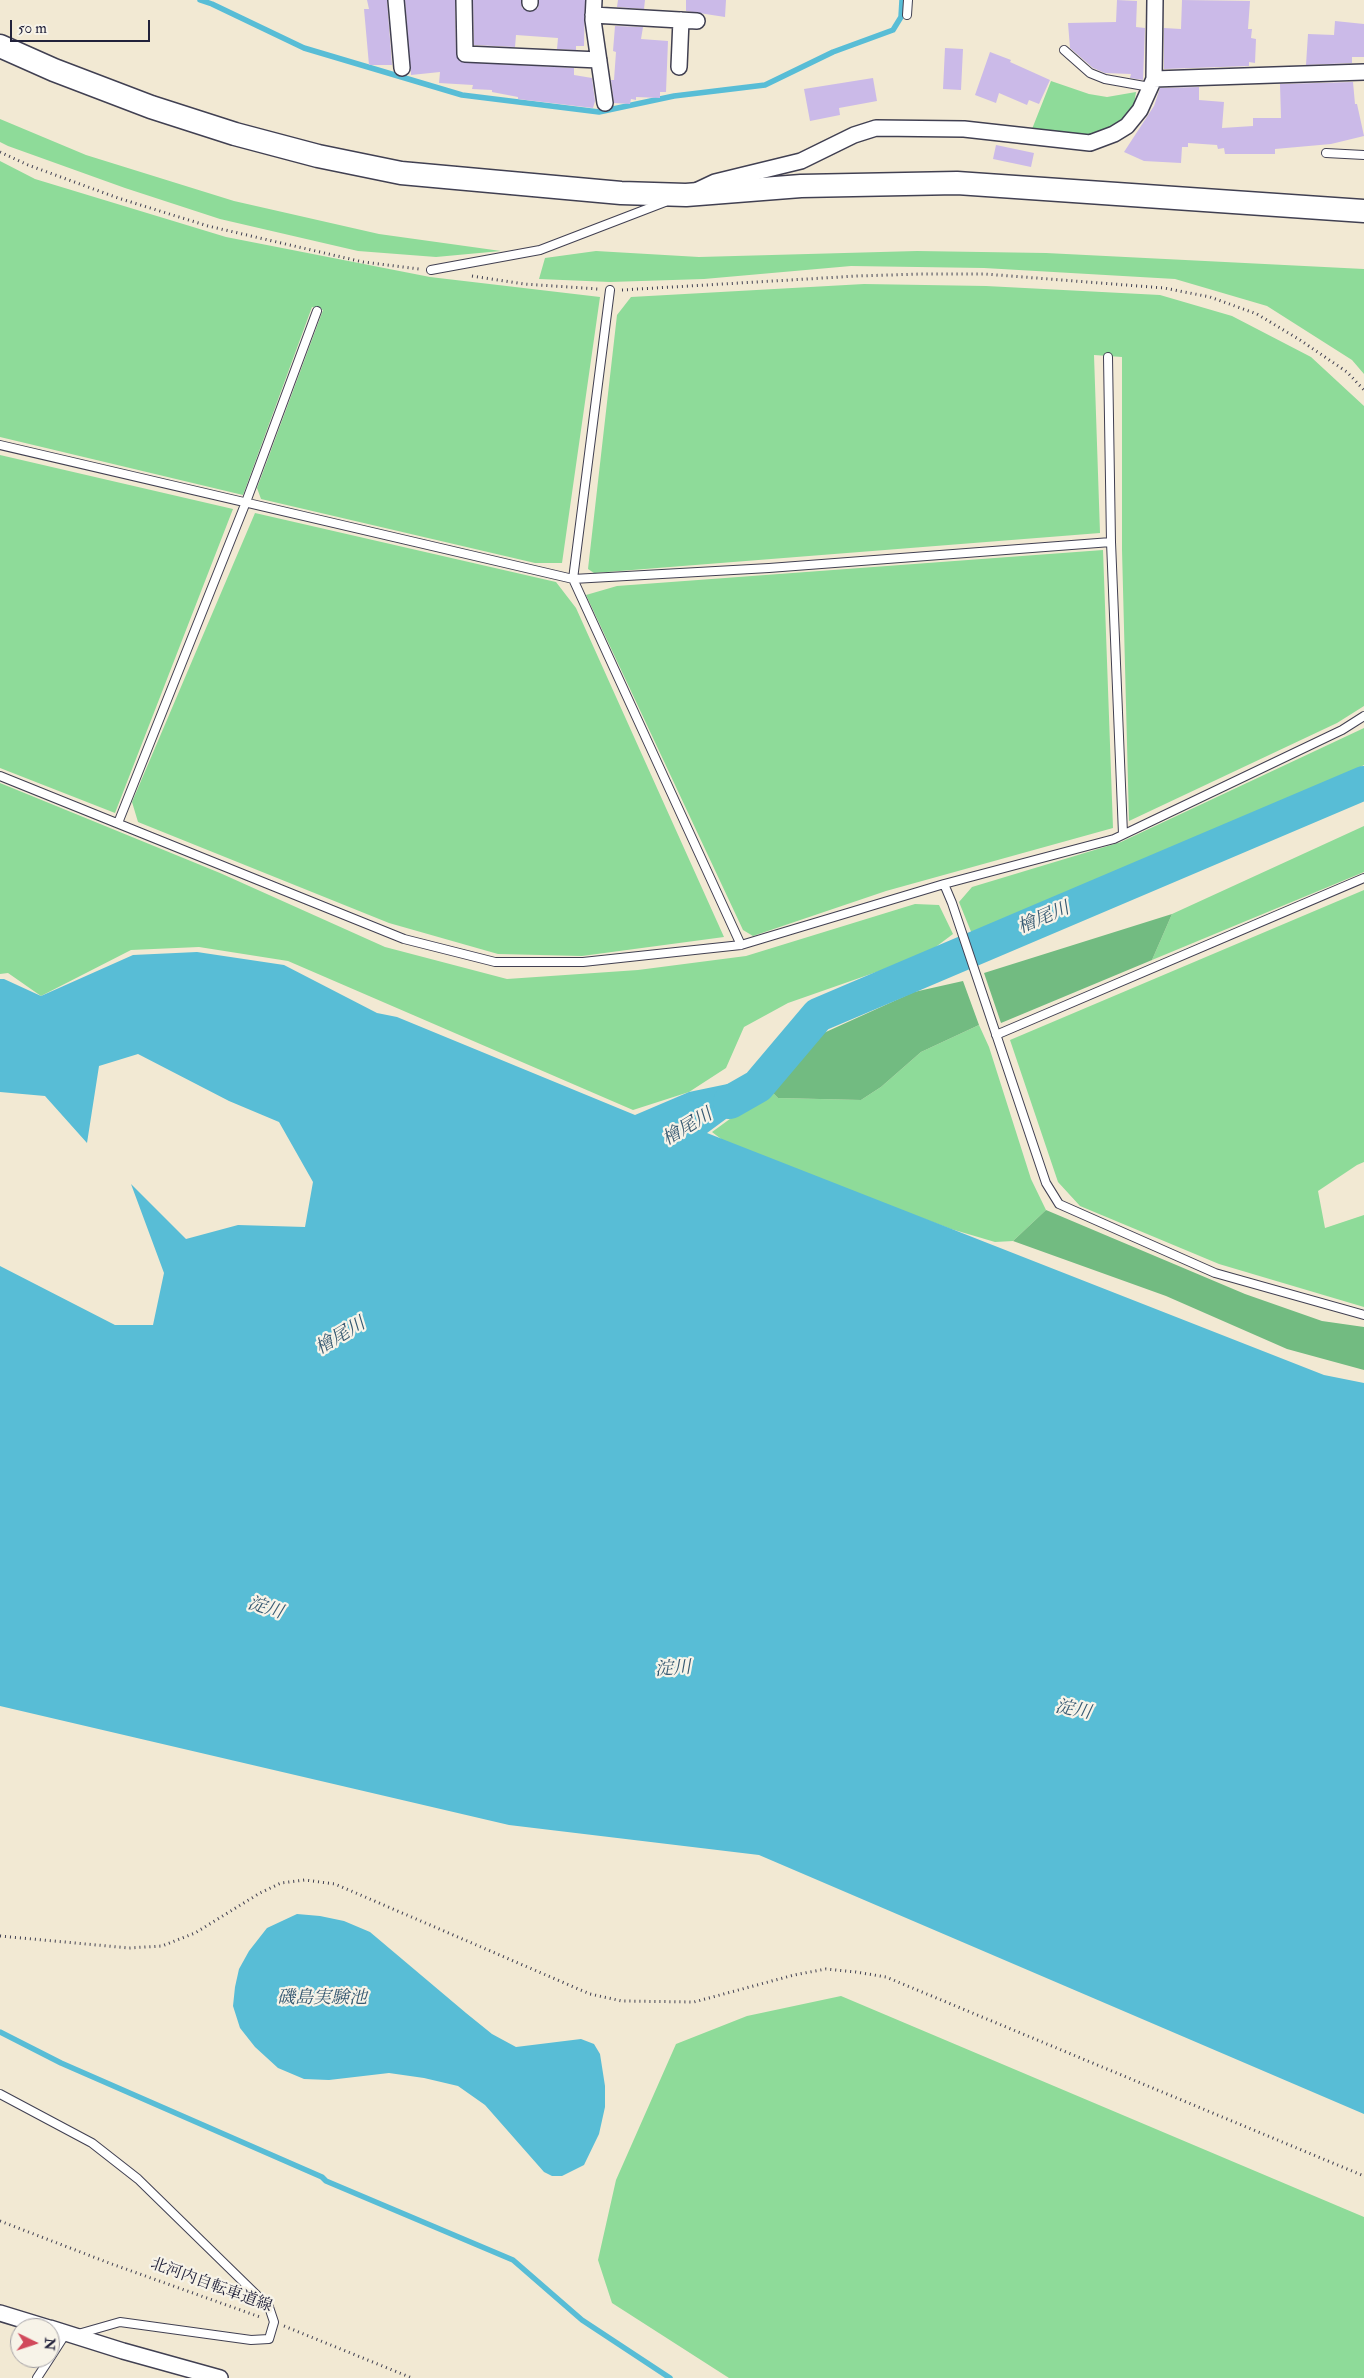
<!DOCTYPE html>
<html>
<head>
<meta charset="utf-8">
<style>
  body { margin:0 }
  #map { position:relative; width:1364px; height:2378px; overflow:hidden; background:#f2e9d3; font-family:"IM FELL Double Pica",serif }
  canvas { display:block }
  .north { position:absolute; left:10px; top:2318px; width:50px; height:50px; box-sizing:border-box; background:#f7f3e8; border:1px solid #a29fa3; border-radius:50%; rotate:94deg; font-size:14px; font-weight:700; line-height:20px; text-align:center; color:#22223b }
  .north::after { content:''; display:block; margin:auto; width:18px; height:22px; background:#d1495b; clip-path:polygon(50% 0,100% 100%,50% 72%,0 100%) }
  .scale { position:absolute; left:10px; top:20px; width:140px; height:22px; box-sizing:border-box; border:2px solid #22223b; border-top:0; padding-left:6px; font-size:15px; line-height:18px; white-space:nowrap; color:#22223b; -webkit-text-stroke:4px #f7f3e8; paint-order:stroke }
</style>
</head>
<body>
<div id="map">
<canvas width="1364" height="2378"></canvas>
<div class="north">N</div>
<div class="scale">50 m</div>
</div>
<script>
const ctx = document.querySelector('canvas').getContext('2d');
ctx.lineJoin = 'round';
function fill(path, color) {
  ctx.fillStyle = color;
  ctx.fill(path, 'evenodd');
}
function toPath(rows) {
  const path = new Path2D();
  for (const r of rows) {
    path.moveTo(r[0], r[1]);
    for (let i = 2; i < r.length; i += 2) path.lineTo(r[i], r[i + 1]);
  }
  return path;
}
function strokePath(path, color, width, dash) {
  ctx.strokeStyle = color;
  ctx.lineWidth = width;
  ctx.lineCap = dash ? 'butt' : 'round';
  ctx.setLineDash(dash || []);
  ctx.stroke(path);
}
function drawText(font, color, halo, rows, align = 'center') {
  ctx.font = font + ' "IM FELL Double Pica","Noto Serif JP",serif';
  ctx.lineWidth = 4.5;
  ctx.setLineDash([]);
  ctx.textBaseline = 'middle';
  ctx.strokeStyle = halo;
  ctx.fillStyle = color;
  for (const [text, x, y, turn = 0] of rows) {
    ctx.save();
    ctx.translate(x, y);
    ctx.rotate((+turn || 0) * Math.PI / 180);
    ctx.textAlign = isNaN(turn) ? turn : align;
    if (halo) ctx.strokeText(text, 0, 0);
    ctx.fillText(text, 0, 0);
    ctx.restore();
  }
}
const green = toPath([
  [1051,81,1089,94,1107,97,1136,92,1133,111,1124,121,1095,136,1032,129],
  [0,119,86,155,234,201,379,234,501,251,436,257,358,251,220,219,125,188,8,146,0,142],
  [0,161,35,179,226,237,430,277,600,297,562,563,535,563,261,499,257,488,323,310,312,307,243,495,0,437],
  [596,251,699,257,917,251,1046,253,1364,269,1364,374,1352,360,1267,306,1175,279,984,268,851,266,704,279,610,282,539,279,545,258],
  [864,284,986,286,1160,295,1232,316,1311,357,1364,406,1364,706,1337,723,1129,821,1122,550,1122,357,1094,355,1100,533,594,573,588,569,617,315,631,297],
  [0,455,233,509,115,813,0,768],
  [255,513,556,582,576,608,724,937,582,956,498,954,389,923,138,822,132,802],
  [1103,550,1113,828,886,891,753,936,743,930,586,595,617,586],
  [1364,728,1364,765,1323,789,1100,887,974,939,959,902,972,887,1121,842],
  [0,783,220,873,385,947,507,979,638,970,746,956,915,904,939,905,953,934,925,955,788,1003,744,1027,726,1068,689,1092,633,1110,288,961,199,947,131,950,41,996,8,973,0,974],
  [1364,826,1364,872,1152,960,1172,914],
  [1364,890,1364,1162,1357,1165,1318,1191,1325,1228,1364,1215,1364,1307,1219,1264,1080,1206,1058,1182,1010,1040],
  [979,1025,989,1047,1031,1179,1046,1210,1013,1241,995,1242,951,1229,729,1145,712,1132,760,1097,768,1088,778,1098,861,1100,881,1087,921,1052],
  [841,1996,1364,2217,1364,2378,729,2378,612,2303,598,2260,616,2180,676,2044,747,2016]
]);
const forest = toPath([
  [1172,914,1152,960,1001,1023,984,973],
  [963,981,979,1025,921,1052,881,1087,861,1100,778,1098,768,1088,817,1036,914,992],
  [1046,1210,1245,1294,1322,1321,1364,1327,1364,1370,1287,1349,1166,1296,1013,1241]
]);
const water = toPath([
  [197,952,284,965,377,1013,397,1017,635,1115,689,1092,766,1076,778,1077,768,1088,707,1133,1324,1375,1364,1383,1364,2114,759,1855,509,1825,0,1706,0,1266,115,1325,153,1325,164,1273,131,1184,186,1239,238,1225,305,1227,313,1182,279,1122,229,1101,138,1054,99,1066,87,1143,45,1096,0,1092,0,979,4,979,41,996,133,955],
  [297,1914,320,1916,344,1921,370,1932,466,2013,492,2034,516,2047,581,2039,594,2044,600,2054,605,2086,605,2107,599,2134,584,2165,562,2176,552,2176,544,2172,485,2105,458,2086,424,2078,389,2073,329,2080,304,2079,278,2068,255,2047,240,2028,233,2006,235,1987,239,1969,249,1951,267,1928]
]);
const stream = toPath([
  [200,0,212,4,304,48,462,95,599,112,674,96,765,85,833,52,893,30,901,17,902,0],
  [0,2032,61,2063,322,2177,326,2181,513,2260,582,2320,670,2378]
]);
const river = toPath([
  [730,1102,758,1086,818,1015,1364,783]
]);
const building = toPath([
  [367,0,387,0,392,65,369,65,364,9,369,9],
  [405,0,455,0,456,54,461,62,574,68,574,75,592,78,595,101,593,108,518,99,518,97,492,92,492,90,472,89,473,85,439,83,440,72,411,75],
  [473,0,521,0,522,8,530,12,538,8,539,0,585,0,584,46,576,46,576,50,557,49,558,38,516,35,515,47,474,45],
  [618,0,645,0,644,9,617,7],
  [686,0,726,0,725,17,686,11],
  [1117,0,1137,1,1136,27,1145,28,1143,80,1130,78,1131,74,1105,73,1093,68,1070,48,1068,23,1116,22],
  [1182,0,1250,1,1248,29,1252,29,1251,38,1256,39,1255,63,1249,62,1249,66,1164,69,1164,28,1181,29],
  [1335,21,1364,24,1364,57,1352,57,1352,63,1306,65,1308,34,1334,35],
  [615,26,643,27,641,39,668,41,666,92,660,92,660,98,636,97,636,100,631,99,630,104,614,103,611,80,614,80,616,52,613,51],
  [945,48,963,49,961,90,943,89],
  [990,52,1011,60,1010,62,1050,80,1039,104,1029,100,1027,105,999,93,996,103,975,95],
  [873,78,877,101,839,108,840,115,810,121,804,89],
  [1353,82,1355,104,1357,104,1364,136,1331,144,1275,149,1275,154,1225,154,1224,148,1218,149,1217,145,1188,143,1188,147,1182,147,1181,163,1144,161,1124,152,1154,106,1160,88,1199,87,1199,100,1224,102,1222,128,1253,126,1253,118,1281,118,1280,84],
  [996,145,1034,153,1031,167,993,159]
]);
const path = toPath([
  [0,152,28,165,118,198,208,226,363,262,419,269],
  [472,276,524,284,598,289],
  [622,290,857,276,921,274,985,274,1164,288,1210,297,1257,314,1300,340,1347,372,1364,390],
  [0,1936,129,1948,162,1946,195,1933,260,1893,281,1883,305,1880,335,1884,590,1994,622,2001,694,2002,794,1975,826,1969,856,1972,886,1977,1364,2176],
  [0,2221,109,2263,260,2317],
  [284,2326,412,2378]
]);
const lane = toPath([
  [907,15,908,0],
  [1064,50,1090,73,1105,79,1150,87],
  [1326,153,1364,155],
  [431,270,540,250,665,202],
  [610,290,573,579,741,945],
  [1108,357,1111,542,1123,834],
  [0,445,573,579,769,568,1111,542],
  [0,776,404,939,495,962,583,962,741,945,944,884,952,903,1046,1183,1059,1204,1215,1273,1364,1315],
  [118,823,246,502,317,311],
  [944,884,1114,839,1342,730,1364,716],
  [996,1035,1364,878],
  [0,2094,92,2143,138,2179,269,2307,274,2322,269,2339,251,2340,120,2322,78,2334],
  [50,2358,66,2333],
  [37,2378,50,2358]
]);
const street = toPath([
  [396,0,402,68],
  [464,0,465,54,599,60],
  [594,0,593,20,605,103],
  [530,3,530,0],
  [593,15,697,21],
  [679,67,681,20],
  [1154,79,1364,72],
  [698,190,715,182,801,161,854,135,876,128,964,129,1090,143,1114,134,1127,126,1140,110,1154,79,1155,0],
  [0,2313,49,2328],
  [50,2328,123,2351,220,2378]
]);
const secondary = toPath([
  [0,46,54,70,151,107,235,134,318,156,401,173,621,193,686,195,801,186,957,183,1364,211]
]);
const streetNames = [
  ["北河内自転車道線",211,2286,20]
];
const waterNames = [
  ["檜尾川",1044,919,-23],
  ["檜尾川",688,1128,-31],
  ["檜尾川",341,1337,-31],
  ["淀川",265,1609,17],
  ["淀川",673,1670,-4],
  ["淀川",1073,1711,11],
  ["磯島実験池",322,1999]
];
fill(green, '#8edb99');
fill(forest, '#72bb81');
fill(water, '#58bdd6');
strokePath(stream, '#58bdd6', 5.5);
strokePath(river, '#58bdd6', 34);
fill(building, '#cbbae8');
strokePath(lane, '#414052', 10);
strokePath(street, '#414052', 18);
strokePath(secondary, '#414052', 25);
strokePath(path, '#414052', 3, [1, 4]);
strokePath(lane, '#fff', 8);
strokePath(street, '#fff', 15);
strokePath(secondary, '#fff', 22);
drawText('16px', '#22223b', '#f7f3e8', streetNames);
drawText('italic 18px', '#355871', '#f7f3e8', waterNames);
</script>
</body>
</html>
